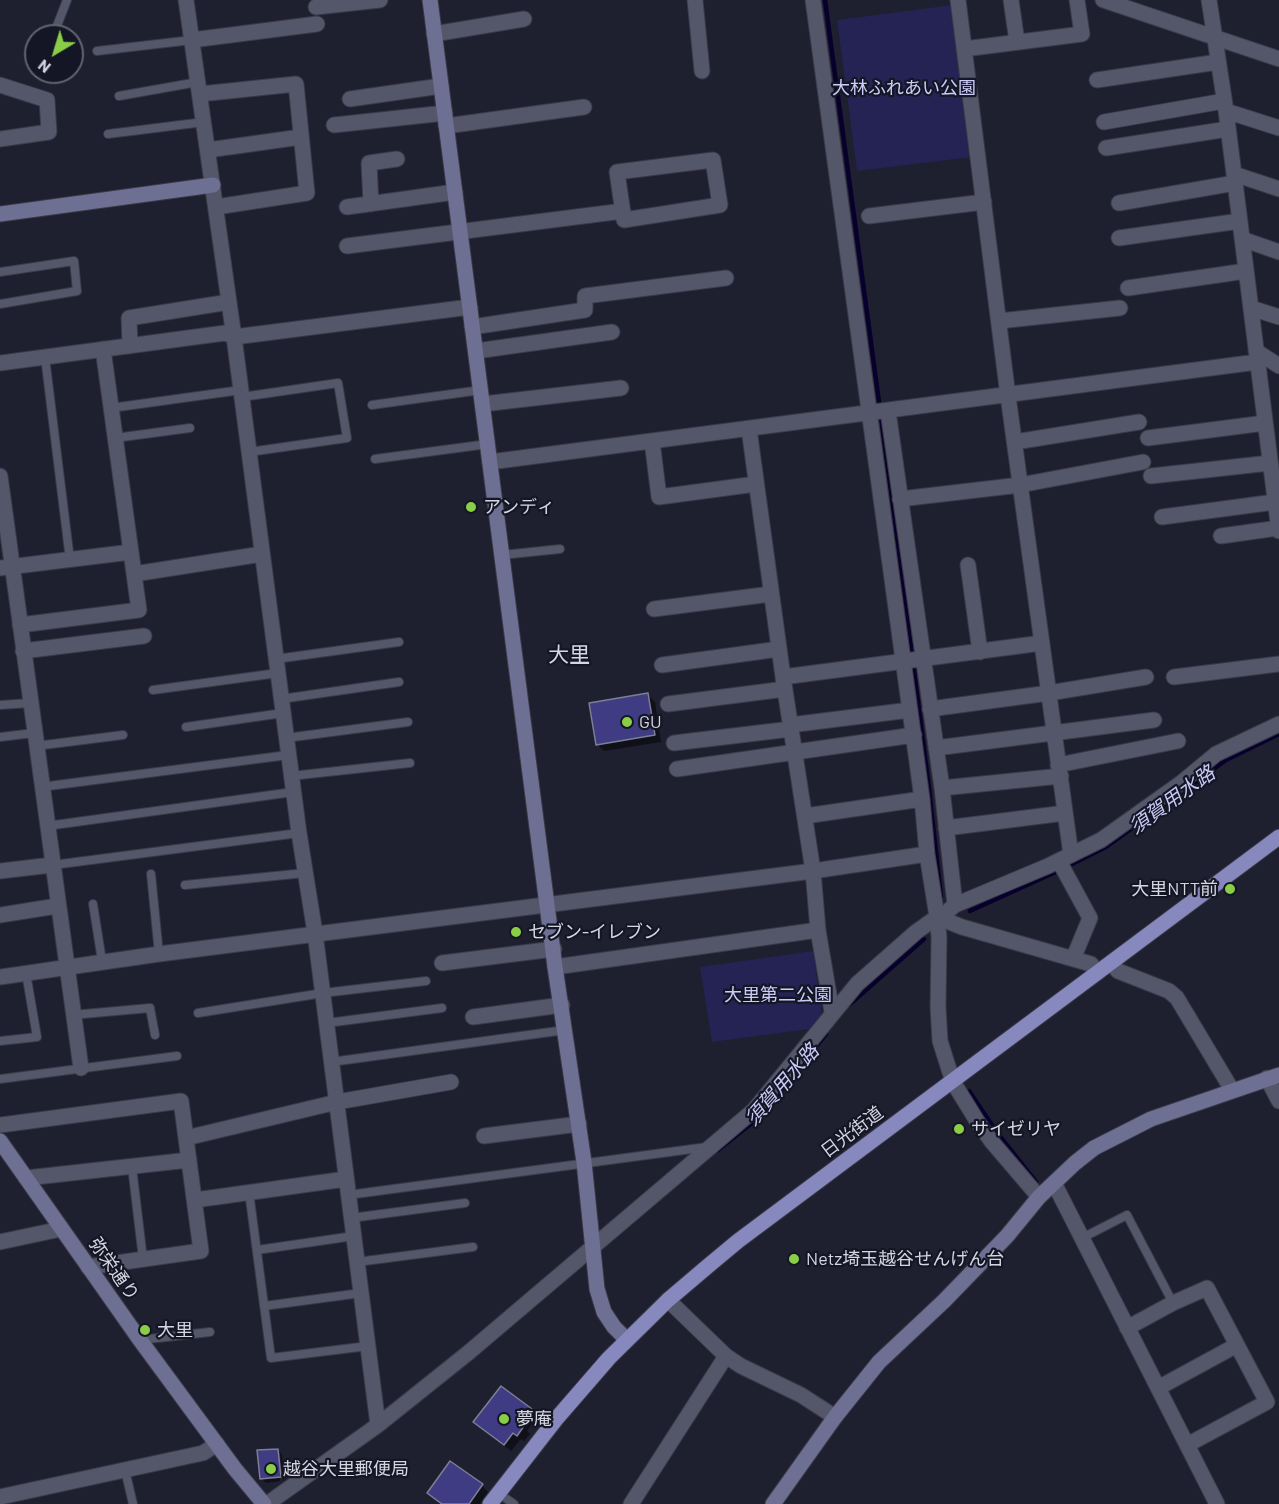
<!DOCTYPE html>
<html>
<head>
<meta charset="utf-8">
<style>
  body { margin:0 }
  #map { position:relative; width:1279px; height:1504px; overflow:hidden; background:#1e1f2f; font-family:Barlow,sans-serif }
  canvas { display:block }
  .north { position:absolute; left:24px; top:24px; width:60px; height:60px; box-sizing:border-box; background:#151625; border:2px solid #626370; border-radius:50%; rotate:218deg; font-size:16px; font-weight:700; line-height:24px; text-align:center; color:#d5d6e1 }
  .north::after { content:''; display:block; margin:auto; width:21px; height:27px; background:#8ace47; clip-path:polygon(50% 0,100% 100%,50% 72%,0 100%) }
</style>
</head>
<body>
<div id="map">
<canvas width="1279" height="1504"></canvas>
<div class="north">N</div>
</div>
<script>
const ctx = document.querySelector('canvas').getContext('2d');
ctx.lineJoin = 'round';
function fill(path, color) {
  ctx.fillStyle = color;
  ctx.fill(path, 'evenodd');
}
function toPath(rows) {
  const path = new Path2D();
  for (const r of rows) {
    path.moveTo(r[0], r[1]);
    for (let i = 2; i < r.length; i += 2) path.lineTo(r[i], r[i + 1]);
  }
  return path;
}
function strokePath(path, color, width, dash) {
  ctx.strokeStyle = color;
  ctx.lineWidth = width;
  ctx.lineCap = dash ? 'butt' : 'round';
  ctx.setLineDash(dash || []);
  ctx.stroke(path);
}
function drawText(font, color, halo, rows, align = 'center') {
  ctx.font = font + ' Barlow,"Noto Sans JP",sans-serif';
  ctx.lineWidth = 4.5;
  ctx.setLineDash([]);
  ctx.textBaseline = 'middle';
  ctx.strokeStyle = halo;
  ctx.fillStyle = color;
  for (const [text, x, y, turn = 0] of rows) {
    ctx.save();
    ctx.translate(x, y);
    ctx.rotate((+turn || 0) * Math.PI / 180);
    ctx.textAlign = isNaN(turn) ? turn : align;
    if (halo) ctx.strokeText(text, 0, 0);
    ctx.fillText(text, 0, 0);
    ctx.restore();
  }
}
const green = toPath([
  [952,5,972,157,857,171,837,20],
  [813,951,822,1013,809,1029,712,1042,700,967]
]);
const shadow = toPath([
  [648,695,655,702,661,742,604,751,597,744],
  [531,1411,537,1417,527,1431,530,1434,524,1441,521,1439,511,1451,482,1428],
  [277,1450,282,1454,284,1481,283,1481,280,1453,277,1453,280,1481,266,1483,261,1478],
  [482,1486,488,1492,480,1504,442,1504,429,1493]
]);
const stream = toPath([
  [825,0,893,506,928,780,941,897],
  [1066,867,1106,847,1226,760,1279,734],
  [970,911,1060,870],
  [850,1004,924,939],
  [969,1091,998,1134,1036,1182],
  [718,1150,757,1119,826,1034]
]);
const building = toPath([
  [648,693,655,735,596,745,589,703,648,693],
  [501,1386,532,1409,521,1423,524,1426,517,1436,513,1433,504,1445,473,1422,501,1386],
  [278,1449,281,1477,260,1479,257,1450,278,1449],
  [450,1461,483,1484,469,1504,442,1504,427,1493,450,1461]
]);
const lane = toPath([
  [53,36,67,0],
  [97,51,192,40],
  [119,96,198,82],
  [108,134,204,122],
  [0,272,74,261,77,291,0,304],
  [45,357,70,560],
  [242,397,338,383,347,438,249,452],
  [372,405,481,390],
  [111,408,241,390],
  [115,438,190,428],
  [375,459,488,444],
  [502,555,560,549],
  [276,659,399,642],
  [153,690,278,673],
  [281,699,399,682],
  [0,705,30,703],
  [186,727,283,713],
  [0,737,34,733],
  [286,738,408,722],
  [36,746,123,735],
  [291,776,410,763],
  [41,787,288,755],
  [47,826,293,792],
  [53,865,299,833],
  [151,874,159,954],
  [185,885,305,873],
  [93,904,102,961],
  [198,1013,323,993,426,981],
  [72,1015,150,1008,155,1035],
  [327,1023,442,1008],
  [0,1041,37,1037,26,973],
  [331,1062,565,1030],
  [0,1079,177,1056],
  [132,1167,143,1259],
  [249,1192,271,1358,368,1346],
  [348,1195,707,1147],
  [351,1218,465,1203],
  [1082,1238,1127,1215,1173,1303],
  [257,1250,354,1236],
  [357,1262,473,1247],
  [264,1306,361,1293],
  [140,1340,210,1332],
  [125,1470,133,1504],
  [498,1493,514,1504]
]);
const street = toPath([
  [186,0,234,337,299,833,315,933,378,1425],
  [695,0,702,71],
  [813,0,922,799,927,854,937,917,939,937,938,1007,940,1041,953,1082,977,1121,992,1142,1039,1197],
  [958,0,1008,396,1071,855],
  [1011,0,1017,42],
  [1103,0,1279,59],
  [1209,0,1226,111,1279,531],
  [316,7,380,0],
  [434,34,524,19],
  [192,40,317,24],
  [964,49,1082,34,1077,0],
  [1097,80,1218,62],
  [0,85,47,100,49,132,0,139],
  [200,94,296,84,307,193,216,207],
  [350,99,441,86],
  [1226,111,1279,128],
  [1104,122,1224,101],
  [334,125,445,113],
  [446,126,584,107],
  [1106,148,1228,129],
  [208,150,301,137],
  [713,160,720,205,624,220,617,172,713,160],
  [1234,174,1279,189],
  [1119,203,1235,183],
  [371,204,369,163,397,159],
  [347,207,455,192],
  [869,216,984,202],
  [1119,238,1240,221],
  [1242,239,1279,252],
  [347,246,623,211],
  [1128,288,1246,271],
  [1251,308,1279,317],
  [999,321,1120,308],
  [472,327,585,310,585,296,726,278],
  [130,346,129,318,229,302],
  [476,351,612,332],
  [1256,351,1279,366],
  [0,363,225,333,234,337,470,307],
  [483,404,621,388],
  [888,411,942,788,955,905],
  [749,429,783,677,813,871,818,930,832,1012],
  [1148,438,1265,423],
  [652,441,659,497,756,484],
  [1015,442,1139,422],
  [490,462,1257,362],
  [0,476,81,1068],
  [1151,476,1270,463],
  [900,499,1020,485,1143,462],
  [1162,517,1275,502],
  [1221,536,1279,528],
  [968,565,980,652],
  [0,568,131,552],
  [134,574,262,554],
  [654,609,771,594],
  [20,625,139,610,103,349],
  [23,651,144,636],
  [662,665,779,649],
  [783,677,1042,643],
  [1174,677,1279,664],
  [668,704,785,689],
  [930,709,1049,693,1146,677],
  [790,725,910,710],
  [674,743,791,729],
  [936,748,1154,720],
  [1058,765,1178,741],
  [677,769,914,735],
  [942,788,1061,776],
  [805,816,922,799],
  [946,828,1065,813],
  [1059,861,1090,918,1073,959],
  [0,871,52,865],
  [949,910,955,905,1048,866,1101,840,1181,783,1216,754,1279,724],
  [0,915,57,906],
  [442,963,554,949],
  [1111,963,1118,971,1169,991,1177,998,1232,1090],
  [555,967,818,930],
  [0,977,159,954,813,871,927,854],
  [473,1017,562,1005],
  [1267,1078,1279,1101],
  [0,1125,181,1101,201,1251,88,1267],
  [484,1136,579,1124],
  [186,1138,337,1102,451,1082],
  [26,1178,189,1160],
  [1054,1183,1217,1504],
  [195,1200,346,1179],
  [0,1242,61,1229],
  [668,1300,726,1356,741,1366,801,1395,835,1417],
  [1127,1328,1173,1303,1207,1288,1267,1402,1187,1445],
  [1158,1388,1237,1345],
  [0,1497,203,1453,217,1444],
  [267,1504,378,1425,468,1353,754,1110,857,984,916,932,937,917,962,927,1091,964,1097,973],
  [631,1504,726,1356]
]);
const secondary = toPath([
  [430,0,555,967,584,1162,597,1289,604,1312,614,1327,626,1339],
  [0,214,213,185],
  [0,1141,140,1340,235,1469,264,1504],
  [773,1504,835,1417,879,1362,944,1301,1007,1236,1039,1197,1075,1163,1094,1148,1151,1119,1279,1075]
]);
const primary = toPath([
  [490,1504,557,1418,609,1358,668,1300,708,1266,738,1241,1279,837]
]);
const markers = [
  [471,507,6,"#8ace47"],
  [627,722,6,"#8ace47"],
  [1230,889,6,"#8ace47"],
  [516,932,6,"#8ace47"],
  [959,1129,6,"#8ace47"],
  [794,1259,6,"#8ace47"],
  [145,1330,6,"#8ace47"],
  [504,1419,6,"#8ace47"],
  [271,1469,6,"#8ace47"]
];
const parkNames = [
  ["大林ふれあい公園",904,88],
  ["大里第二公園",778,995]
];
const poiNames = [
  ["アンディ",483,507],
  ["GU",639,722],
  ["大里NTT前",1218,889,"right"],
  ["セブン-イレブン",528,932],
  ["サイゼリヤ",971,1129],
  ["Netz埼玉越谷せんげん台",806,1259],
  ["大里",157,1330],
  ["夢庵",516,1419],
  ["越谷大里郵便局",283,1469]
];
const streetNames = [
  ["日光街道",852,1132,-37],
  ["弥栄通り",114,1269,55]
];
const waterNames = [
  ["須賀用水路",1172,800,-36],
  ["須賀用水路",782,1085,-49]
];
const quarterNames = [
  ["大里",569,655]
];
fill(green, '#252254');
fill(shadow, '#0007');
strokePath(stream, '#08002c', 4.5);
fill(building, '#403c84');
strokePath(building, '#7d7f93', 1.5);
strokePath(lane, '#3a3947', 10);
strokePath(street, '#3a3947', 17);
strokePath(secondary, '#3a3947', 17);
strokePath(primary, '#3a3947', 17);
strokePath(lane, '#545669', 8);
strokePath(street, '#545669', 15);
strokePath(secondary, '#6e7093', 15);
strokePath(primary, '#8789be', 15);
for (const [x, y, r, color] of markers) {
  const dot = new Path2D();
  dot.arc(x, y, r, 0, 2 * Math.PI);
  ctx.fillStyle = color;
  ctx.fill(dot);
  strokePath(dot, '#151625', 2);
}
drawText('18px', '#cbcdf8', '#151625', parkNames);
drawText('18px', '#d5d6e1', '#151625', poiNames, 'left');
drawText('18px', '#d5d6e1', '#151625', streetNames);
drawText('italic 20px', '#c8caf5', '#151625', waterNames);
drawText('21px', '#d5d6e1', '#151625', quarterNames);
</script>
</body>
</html>
